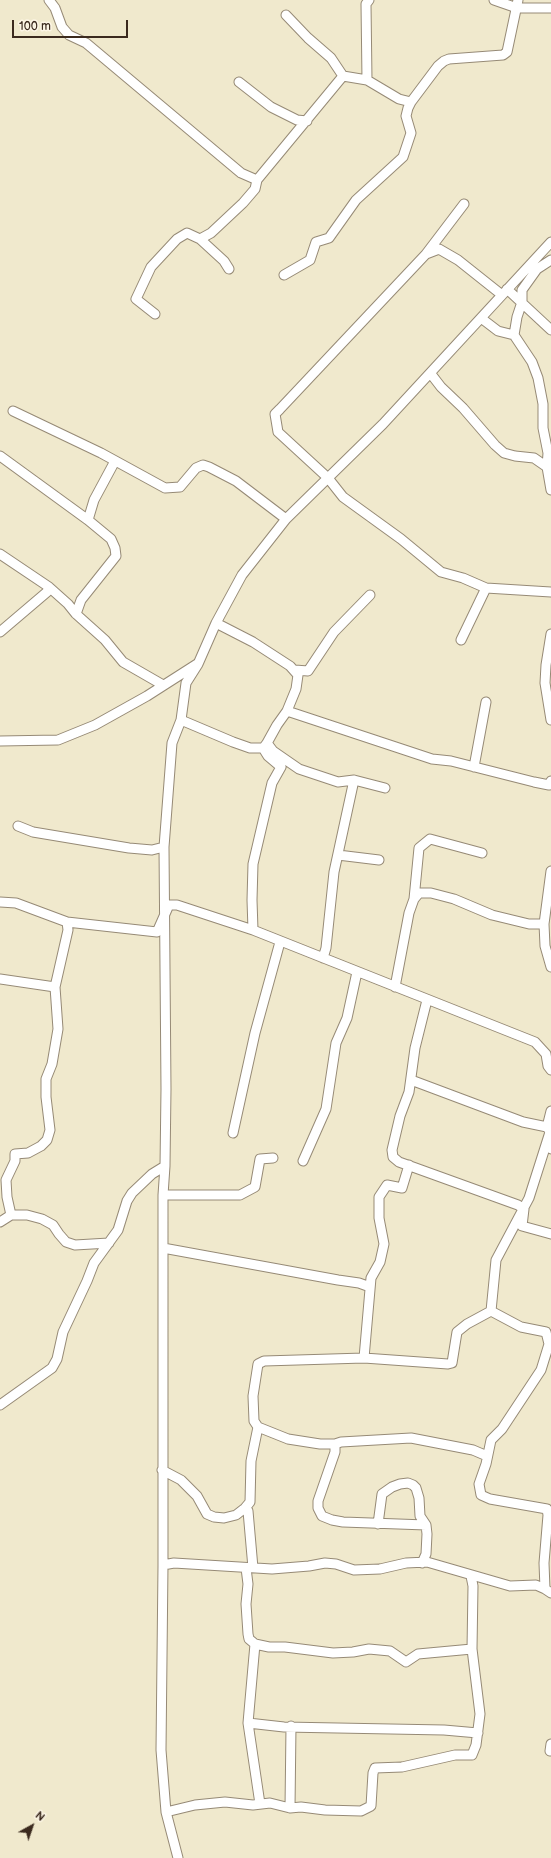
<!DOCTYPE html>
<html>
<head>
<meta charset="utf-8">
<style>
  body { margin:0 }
  #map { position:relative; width:551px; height:1858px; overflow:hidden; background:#f0e9cd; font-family:"Balsamiq Sans",sans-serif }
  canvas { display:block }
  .north { position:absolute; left:12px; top:1806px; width:40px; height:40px; -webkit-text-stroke:3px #fcf5e5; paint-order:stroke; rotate:40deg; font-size:11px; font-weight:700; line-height:16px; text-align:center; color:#3b2a1e }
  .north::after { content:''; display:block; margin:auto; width:14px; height:18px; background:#3b2a1e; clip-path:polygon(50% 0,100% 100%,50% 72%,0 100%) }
  .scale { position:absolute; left:12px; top:20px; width:116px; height:18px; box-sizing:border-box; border:2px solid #3b2a1e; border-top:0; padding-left:5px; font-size:12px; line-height:14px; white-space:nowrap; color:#3b2a1e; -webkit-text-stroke:3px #fcf5e5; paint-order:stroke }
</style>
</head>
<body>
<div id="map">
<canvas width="551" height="1858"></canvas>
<div class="north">N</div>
<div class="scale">100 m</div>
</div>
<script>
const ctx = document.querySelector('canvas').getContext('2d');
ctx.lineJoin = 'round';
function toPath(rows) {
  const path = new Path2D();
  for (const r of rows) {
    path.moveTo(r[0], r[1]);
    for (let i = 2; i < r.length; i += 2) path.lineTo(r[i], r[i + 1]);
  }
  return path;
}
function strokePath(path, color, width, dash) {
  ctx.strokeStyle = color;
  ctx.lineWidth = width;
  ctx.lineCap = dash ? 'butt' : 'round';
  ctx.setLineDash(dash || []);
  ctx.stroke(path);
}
const street = toPath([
  [49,0,55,8,62,27,69,35,86,43,241,173,257,180],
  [494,0,517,8,551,8],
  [286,15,308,38,331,58,343,76,367,80,399,99,411,102],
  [367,80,366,4,369,0],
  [239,82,271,107,297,120,307,121],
  [200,239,224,261,229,269],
  [426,254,464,204],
  [551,260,537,269,522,290,522,302,517,317,514,335,532,362,538,378,543,404,543,428,548,453,547,467,551,490],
  [284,275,310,260,316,242,329,238,356,200,403,157,411,133,406,116,408,108,411,102,438,66,444,61,449,59,503,55,507,52,518,0],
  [507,289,551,330],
  [502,295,458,260,439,249,426,254,280,409,275,414,278,432,328,478,343,497,401,539,441,572,463,578,486,588,551,592],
  [155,314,136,299,151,267,177,239,187,233,200,239,211,233,243,203,255,189,257,180,343,76],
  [481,318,498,331,514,335],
  [431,374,441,387,463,408,495,445,504,453,515,456,534,458,547,467],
  [13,411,101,453,165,488,180,487,196,468,203,465,209,467,236,481,286,519],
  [0,456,88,520,111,539,115,548,116,556,81,600,76,614],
  [88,520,94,500,115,461],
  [0,554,49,587,68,604,76,614,105,640,123,662,163,685],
  [216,623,253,642,290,666,298,675,296,689,287,711,277,725,267,743],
  [0,632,47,592,49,587],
  [551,634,546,665,545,683,551,720],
  [461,640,486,588],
  [295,670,308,671,334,632,370,595],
  [287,711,432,759,451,761,534,782,549,785,551,781],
  [181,720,233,742,250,748,263,748],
  [0,741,58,740,95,725,147,696,197,664],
  [264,747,267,743,273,751,299,769,338,782,354,780,385,788],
  [474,767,486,702],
  [18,826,33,832,129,848,152,850,164,847],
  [338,855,379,860],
  [551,871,544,924,545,946,551,967],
  [414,899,419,848,430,839,482,853],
  [0,902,16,903,67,922,157,932,169,905,177,905,253,930,535,1042,546,1054,548,1066,551,1070],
  [253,930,252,900,253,864,272,783,281,767,268,756,263,748],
  [323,958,326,948,334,872,354,780],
  [0,979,55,987],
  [395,987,409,913,414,899,419,893,431,893,454,899,492,915,529,924,544,924],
  [427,1000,415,1048,409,1092,400,1116,392,1150,393,1157,399,1162,518,1205,524,1209,522,1226,551,1234],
  [411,1080,523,1122,547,1127],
  [551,1111,547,1127,550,1132,551,1149],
  [233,1133,255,1033,280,942],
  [303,1161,326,1109,336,1043,347,1018,357,972],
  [163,1195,240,1195,255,1187,260,1159,273,1158],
  [11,1215,7,1197,6,1180,15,1161,15,1154,28,1153,41,1146,47,1140,50,1130,46,1097,46,1079,52,1064,58,1029,55,987,68,930,67,922],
  [0,1222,11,1215,27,1215,42,1219,53,1225,59,1234,66,1242,75,1245,109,1243],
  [163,1248,338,1280,359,1283,370,1287],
  [491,1311,521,1327,546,1332,549,1344,541,1370,502,1429,491,1440,486,1464,479,1484,481,1495,490,1499,547,1509,548,1515,544,1563,545,1589],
  [491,1311,496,1260,529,1198,550,1132],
  [364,1358,371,1278,380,1262,384,1244,379,1218,379,1197,387,1185,402,1188,409,1165],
  [0,1405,52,1368,57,1359,63,1332,87,1281,94,1263,118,1230,127,1201,132,1193,152,1174,165,1166],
  [335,1444,335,1452,318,1501,318,1508,322,1516,332,1520,343,1522,426,1525],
  [487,1456,473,1450,411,1438,341,1442,335,1444,320,1444,288,1439,258,1427,254,1421,253,1396,258,1364,264,1361,364,1358,448,1364,452,1363,457,1332,467,1324,491,1311],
  [162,1470,181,1480,197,1496,207,1514,214,1517,224,1518,236,1515,245,1508,250,1502,251,1461,258,1427],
  [245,1508,248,1511,253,1568],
  [378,1524,382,1494,392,1487,400,1484,408,1483,413,1485,416,1488,419,1498,420,1516,426,1525,427,1534,426,1554,422,1563],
  [163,1565,174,1563,272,1569,309,1566,325,1563,336,1564,354,1570,380,1569,406,1563,427,1562,510,1586,536,1585,545,1589,551,1593],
  [246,1568,248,1584,246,1604,248,1634,249,1639,255,1644,269,1647,285,1647,333,1653,353,1652,369,1649,390,1651,406,1662,418,1654,472,1649],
  [255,1644,248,1723,260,1804],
  [248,1723,284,1727,444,1730,478,1733],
  [550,1751,551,1744],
  [290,1808,291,1726],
  [166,1812,195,1805,225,1802,253,1805,270,1803,290,1808,301,1807,325,1810,361,1811,371,1806,373,1773,375,1768,402,1767,455,1755,472,1755,476,1745,480,1714,472,1649,473,1586,471,1576],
  [178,1858,166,1812,161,1750,163,1565,163,1195,165,1166,166,1089,164,847,172,743,181,720,186,683,198,664,216,623,242,575,286,519,383,424,551,242]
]);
strokePath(street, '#968a76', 11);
strokePath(street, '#fff', 9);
</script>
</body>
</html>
